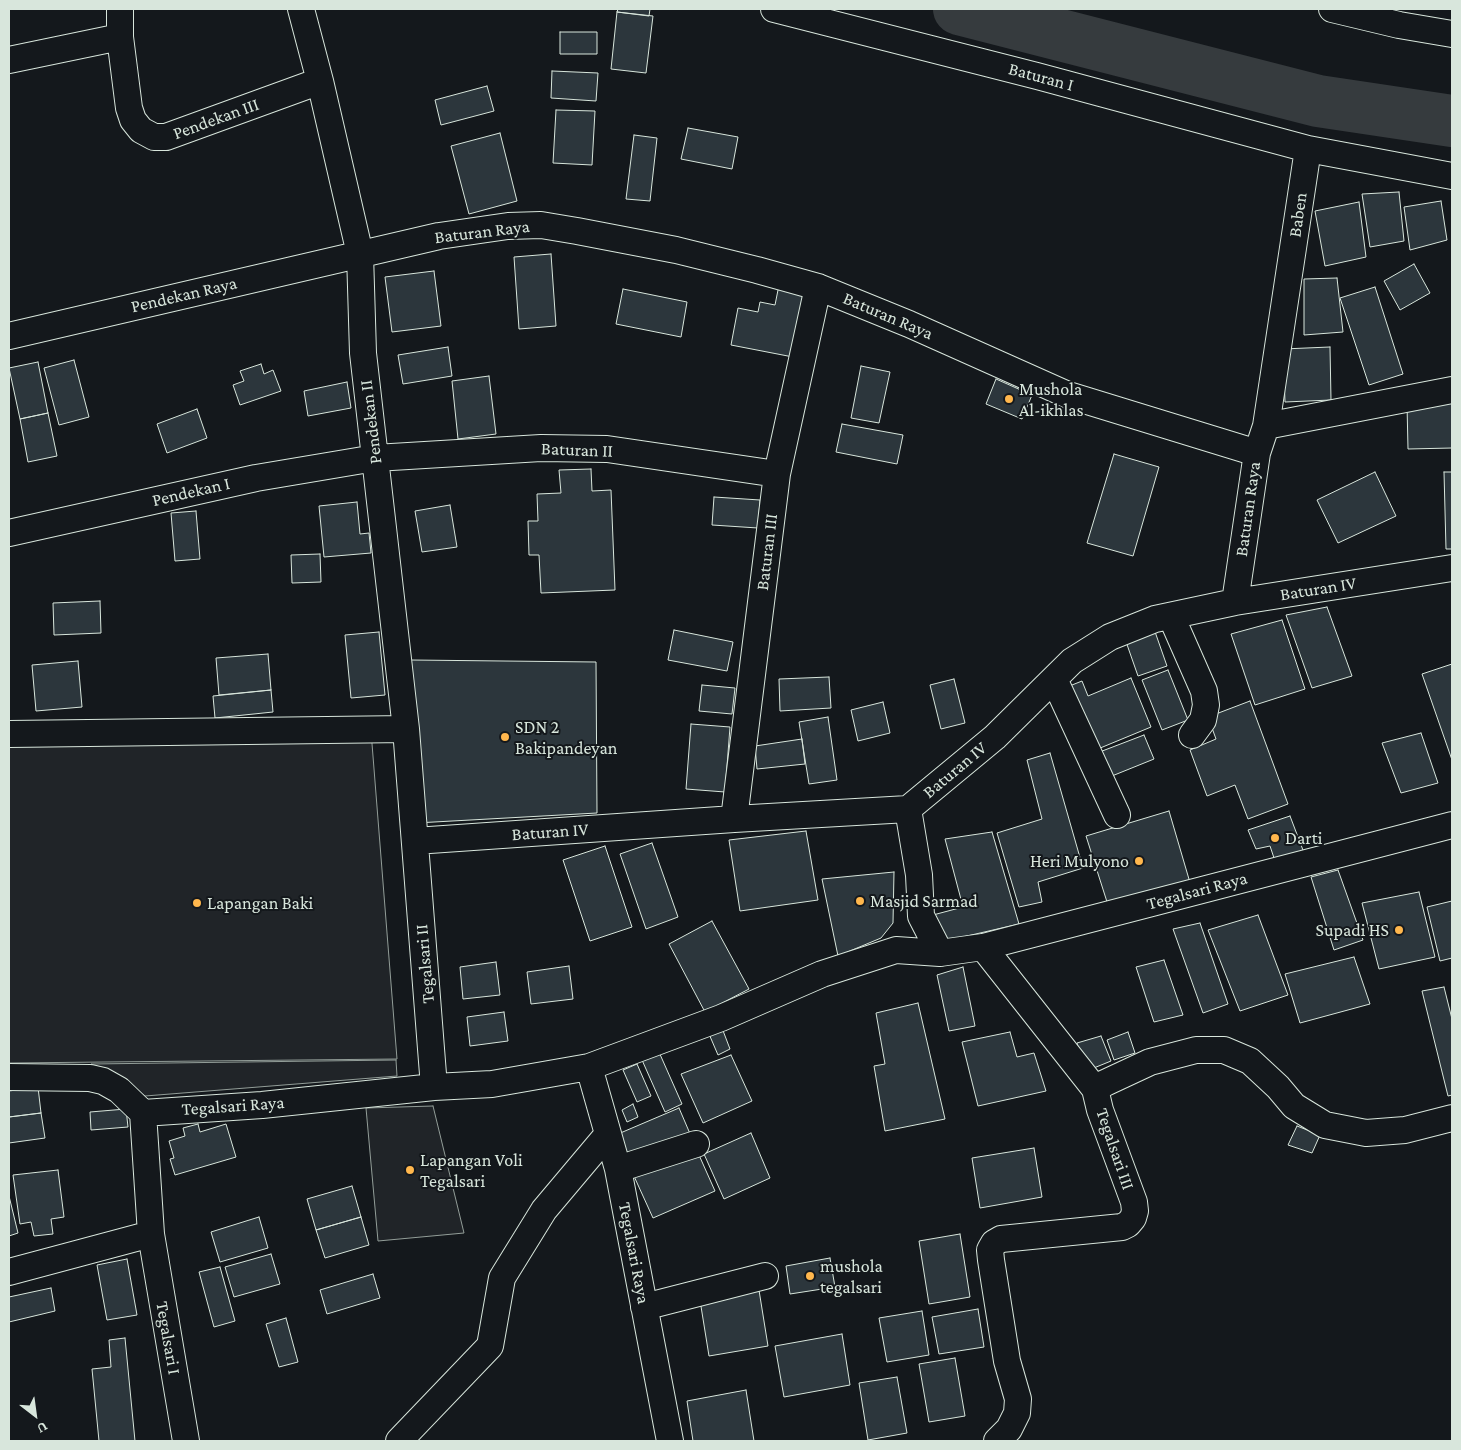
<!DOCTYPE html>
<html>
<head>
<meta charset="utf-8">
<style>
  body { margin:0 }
  #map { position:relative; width:1461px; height:1450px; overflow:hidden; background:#14181c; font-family:"Crimson Pro",serif }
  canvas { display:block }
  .frame { position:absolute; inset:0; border:10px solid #d8e6dc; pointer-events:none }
  .north { position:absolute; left:10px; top:1390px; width:50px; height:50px; -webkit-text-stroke:4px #14181c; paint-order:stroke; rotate:150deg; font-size:14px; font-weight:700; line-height:20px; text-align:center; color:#d8e6dc }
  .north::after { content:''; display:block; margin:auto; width:18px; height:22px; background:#d8e6dc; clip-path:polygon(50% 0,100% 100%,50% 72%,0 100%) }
</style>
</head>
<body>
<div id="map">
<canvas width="1461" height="1450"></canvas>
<div class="frame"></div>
<div class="north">U</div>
</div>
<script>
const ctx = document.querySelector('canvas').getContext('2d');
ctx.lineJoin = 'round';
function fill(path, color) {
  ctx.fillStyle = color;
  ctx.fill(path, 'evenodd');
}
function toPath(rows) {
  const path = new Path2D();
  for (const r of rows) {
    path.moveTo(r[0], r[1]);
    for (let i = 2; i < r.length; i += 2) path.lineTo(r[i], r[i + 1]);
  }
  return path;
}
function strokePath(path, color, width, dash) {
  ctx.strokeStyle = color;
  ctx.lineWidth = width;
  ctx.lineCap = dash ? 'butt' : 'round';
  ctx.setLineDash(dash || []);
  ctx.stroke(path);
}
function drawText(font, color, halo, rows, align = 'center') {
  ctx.font = font + ' "Crimson Pro",serif';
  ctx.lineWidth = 4;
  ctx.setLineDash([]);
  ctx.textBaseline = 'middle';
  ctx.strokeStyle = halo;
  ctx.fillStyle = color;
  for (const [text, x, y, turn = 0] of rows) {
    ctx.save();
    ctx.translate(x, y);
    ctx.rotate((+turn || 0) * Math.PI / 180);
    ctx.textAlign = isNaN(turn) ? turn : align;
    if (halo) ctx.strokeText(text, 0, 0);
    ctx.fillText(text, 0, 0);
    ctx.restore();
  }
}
const green = toPath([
  [371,731,397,1059,9,1063,9,746,371,731],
  [396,1060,397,1076,145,1096,91,1064,396,1060],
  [433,1106,464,1233,378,1241,366,1108,433,1106]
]);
const river = toPath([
  [959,9,1318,101,1452,121]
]);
const building = toPath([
  [618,9,650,9,649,16,617,12,618,9],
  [617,12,653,16,646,73,611,69,617,12],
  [560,32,597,32,597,54,560,54,560,32],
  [552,71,598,73,596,101,551,98,552,71],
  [487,86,494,111,441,125,435,100,487,86],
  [556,110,595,111,592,165,553,163,556,110],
  [688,128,738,137,732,169,681,159,688,128],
  [500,133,517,201,469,214,451,146,500,133],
  [634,135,657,138,650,201,626,199,634,135],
  [1399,192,1404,241,1370,247,1362,194,1399,192],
  [1441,201,1447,240,1410,250,1404,207,1441,201],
  [1359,202,1366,257,1325,266,1315,211,1359,202],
  [551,254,556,326,519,329,514,257,551,254],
  [1414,264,1430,293,1400,310,1384,281,1414,264],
  [434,271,441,326,392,332,385,277,434,271],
  [1337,278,1343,332,1304,335,1304,279,1337,278],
  [779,285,807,291,793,357,731,345,738,308,758,312,760,302,775,305,779,285],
  [1375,287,1403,374,1369,385,1340,298,1375,287],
  [623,289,687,302,681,337,616,324,623,289],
  [448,347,452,376,403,384,398,355,448,347],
  [1330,347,1331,400,1285,402,1283,349,1330,347],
  [74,360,89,417,59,425,44,368,74,360],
  [38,362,48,413,20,419,9,368,38,362],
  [261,364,264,374,273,370,281,391,240,405,233,385,244,381,240,371,261,364],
  [861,366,890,372,879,423,851,418,861,366],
  [489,376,496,434,458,439,452,381,489,376],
  [996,379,1032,395,1022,419,986,404,996,379],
  [347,382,351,408,308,416,304,391,347,382],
  [1452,402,1452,448,1408,449,1407,404,1452,402],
  [197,409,207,438,167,453,157,424,197,409],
  [48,413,57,456,28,462,20,419,48,413],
  [842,424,903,435,897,464,836,452,842,424],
  [1114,454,1159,467,1133,556,1087,543,1114,454],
  [591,469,592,491,611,490,615,590,541,593,539,555,529,555,528,521,538,521,537,494,561,493,559,470,591,469],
  [1375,472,1396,516,1338,543,1317,500,1375,472],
  [1444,472,1452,472,1452,549,1446,549,1444,472],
  [714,497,760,500,758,528,712,525,714,497],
  [357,502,360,534,369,533,371,553,324,557,319,506,357,502],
  [450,505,457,547,422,552,415,511,450,505],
  [196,511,200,559,175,561,171,513,196,511],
  [320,554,321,582,292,583,291,555,320,554],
  [100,601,101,633,54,635,53,603,100,601],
  [1327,607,1352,676,1312,688,1286,615,1327,607],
  [1282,620,1305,689,1255,705,1231,634,1282,620],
  [1153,626,1167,666,1138,676,1124,636,1153,626],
  [674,630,733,642,727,671,668,660,674,630],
  [379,632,385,695,351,698,345,635,379,632],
  [268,654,271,690,219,695,216,658,268,654],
  [410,660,596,662,597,813,416,823,410,660],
  [78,661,82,707,36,711,32,665,78,661],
  [1452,664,1452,760,1422,674,1452,664],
  [1168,670,1188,720,1162,730,1142,680,1168,670],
  [829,677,831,708,780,711,779,679,829,677],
  [1131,678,1151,727,1093,751,1067,687,1082,681,1088,696,1131,678],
  [954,679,965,723,941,729,930,685,954,679],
  [702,685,735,688,732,714,699,711,702,685],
  [271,690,273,712,215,718,213,696,271,690],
  [1250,701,1288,804,1248,819,1235,785,1207,796,1190,750,1216,739,1208,717,1250,701],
  [883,702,890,733,858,741,851,710,883,702],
  [828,717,837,780,809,784,799,722,828,717],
  [691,724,730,727,725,792,686,789,691,724],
  [1421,733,1438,783,1401,793,1382,743,1421,733],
  [1144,735,1154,759,1107,778,1097,753,1144,735],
  [802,739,805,764,757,769,755,746,802,739],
  [1050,753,1083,868,1038,882,1042,902,1019,907,997,833,1042,819,1027,760,1050,753],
  [1169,811,1191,886,1108,905,1086,836,1169,811],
  [1290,816,1306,858,1277,867,1270,846,1256,849,1248,830,1290,816],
  [806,831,818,900,740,911,729,840,806,831],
  [992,832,1019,924,941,942,933,915,963,907,945,839,992,832],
  [652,843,678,917,646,929,620,854,652,843],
  [605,846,632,927,590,941,563,860,605,846],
  [1338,870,1363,940,1334,950,1311,877,1338,870],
  [894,872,893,923,881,938,838,956,822,879,894,872],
  [1419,892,1435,957,1379,969,1362,903,1419,892],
  [1452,901,1452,958,1440,961,1427,907,1452,901],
  [1258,915,1288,995,1240,1011,1208,930,1258,915],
  [712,921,749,989,705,1012,669,944,712,921],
  [1200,923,1228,1004,1203,1013,1173,929,1200,923],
  [1354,957,1370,1004,1300,1023,1285,974,1354,957],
  [1164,960,1183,1015,1154,1022,1136,967,1164,960],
  [496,962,500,995,463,999,460,967,496,962],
  [569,966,573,999,531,1004,527,972,569,966],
  [963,967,975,1026,949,1031,937,975,963,967],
  [1444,987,1452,1019,1452,1095,1448,1096,1422,991,1444,987],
  [918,1003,945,1119,885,1131,874,1066,885,1064,876,1013,918,1003],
  [504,1012,508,1041,470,1046,467,1017,504,1012],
  [722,1028,730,1049,718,1055,709,1034,722,1028],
  [1010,1032,1017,1057,1034,1053,1046,1091,978,1106,962,1042,1010,1032],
  [1128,1032,1135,1053,1114,1060,1107,1040,1128,1032],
  [1101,1036,1111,1061,1084,1072,1077,1043,1101,1036],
  [659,1052,682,1104,665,1112,642,1060,659,1052],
  [731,1055,752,1101,703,1123,681,1074,731,1055],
  [637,1064,651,1096,637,1102,623,1070,637,1064],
  [38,1087,41,1113,9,1117,9,1091,38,1087],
  [633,1104,638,1117,627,1122,622,1110,633,1104],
  [679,1108,691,1136,631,1163,618,1134,679,1108],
  [126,1109,128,1127,91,1130,90,1112,126,1109],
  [41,1113,45,1138,9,1143,9,1117,41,1113],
  [198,1124,200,1132,226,1124,236,1157,175,1175,170,1159,174,1158,169,1141,185,1136,183,1128,198,1124],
  [1297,1126,1320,1135,1312,1153,1288,1145,1297,1126],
  [751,1133,770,1178,724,1199,704,1154,751,1133],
  [695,1146,715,1191,653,1218,633,1174,695,1146],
  [1034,1148,1042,1197,980,1208,972,1158,1034,1148],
  [58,1170,64,1217,51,1219,53,1234,34,1236,31,1222,20,1224,13,1175,58,1170],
  [352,1186,361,1217,316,1230,307,1199,352,1186],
  [9,1196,18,1233,9,1236,9,1196],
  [259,1217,268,1248,220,1262,211,1232,259,1217],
  [361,1217,369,1245,325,1258,316,1230,361,1217],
  [960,1234,970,1297,929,1304,919,1241,960,1234],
  [271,1254,280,1284,234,1297,225,1267,271,1254],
  [830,1258,835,1287,790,1294,786,1266,830,1258],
  [127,1259,137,1315,107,1320,97,1265,127,1259],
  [220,1267,235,1321,214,1327,199,1272,220,1267],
  [373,1274,380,1298,327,1314,320,1290,373,1274],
  [758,1284,768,1346,709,1356,699,1294,758,1284],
  [51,1288,55,1311,9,1322,9,1297,51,1288],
  [978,1309,984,1347,939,1354,932,1317,978,1309],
  [922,1311,929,1355,887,1362,879,1318,922,1311],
  [286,1318,298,1362,279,1367,266,1324,286,1318],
  [842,1334,850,1385,784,1397,775,1346,842,1334],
  [125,1338,135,1441,99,1441,92,1369,111,1367,109,1340,125,1338],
  [955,1358,965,1416,929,1422,919,1364,955,1358],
  [897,1377,907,1433,868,1440,859,1383,897,1377],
  [746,1390,754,1441,693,1441,687,1401,746,1390]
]);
const street = toPath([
  [301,9,320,81,360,254,363,353,406,729,434,1087],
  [774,9,1037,76,1308,149],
  [1332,9,1399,25,1452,34],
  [120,37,120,9],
  [9,60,120,37,129,108,133,120,141,130,154,137,166,137,320,81],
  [9,336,439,236,508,226,541,225,577,231,676,250,757,270,818,287,909,324,1068,395,1257,453,1235,602],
  [1266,426,1452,390],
  [1257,453,1266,426,1308,149,1452,176],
  [9,533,256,478,375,458,541,448,607,449,777,474],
  [1171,616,1204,691,1206,705,1203,720,1192,735],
  [1054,679,1117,815],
  [9,734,406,729],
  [908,809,919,875,921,916,940,953],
  [734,819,777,474,818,287],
  [415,841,734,819,908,809,995,737,1072,661,1110,637,1155,619,1235,602,1452,568],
  [983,947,1095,1089],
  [589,1067,618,1169,670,1441],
  [9,1077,90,1078,103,1081,119,1090,143,1113],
  [618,1169,696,1144],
  [151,1234,186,1441],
  [9,1272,151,1234,143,1113,262,1105,434,1087,492,1084,589,1067,721,1018,822,974,896,950,940,953,983,947,1452,825],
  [644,1307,765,1276],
  [399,1441,490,1346,502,1278,544,1210,608,1134],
  [997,1441,1009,1429,1017,1413,1018,1399,1007,1361,991,1260,990,1250,994,1243,1001,1239,1122,1227,1128,1224,1133,1218,1135,1211,1134,1202,1100,1110,1095,1089,1105,1083,1150,1062,1196,1050,1224,1050,1250,1061,1278,1087,1294,1106,1325,1125,1366,1133,1405,1130,1452,1118]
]);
const markers = [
  [1009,399,5,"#ffb74d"],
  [505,737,5,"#ffb74d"],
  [1275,838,5,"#ffb74d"],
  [1139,861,5,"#ffb74d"],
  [860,901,5,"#ffb74d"],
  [197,903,5,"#ffb74d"],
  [1399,930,5,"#ffb74d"],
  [410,1170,5,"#ffb74d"],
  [810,1276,5,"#ffb74d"]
];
const streetNames = [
  ["Baturan I",1041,77,15],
  ["Pendekan III",216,119,-20],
  ["Baben",1298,215,-82],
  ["Baturan Raya",482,232,-7],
  ["Pendekan Raya",184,295,-13],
  ["Baturan Raya",888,316,23],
  ["Pendekan II",371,422,-97],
  ["Baturan II",577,450,2],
  ["Pendekan I",191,492,-13],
  ["Baturan Raya",1248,509,-82],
  ["Baturan III",767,552,-83],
  ["Baturan IV",1318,589,-9],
  ["Baturan IV",955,770,-40],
  ["Baturan IV",550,832,-4],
  ["Tegalsari Raya",1197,891,-15],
  ["Tegalsari II",425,964,-95],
  ["Tegalsari Raya",233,1106,-4],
  ["Tegalsari III",1115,1149,71],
  ["Tegalsari Raya",634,1253,79],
  ["Tegalsari I",168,1338,80]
];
const poiNames = [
  ["Mushola",1019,389],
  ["Al-ikhlas",1019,410],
  ["SDN 2",515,727],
  ["Bakipandeyan",515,748],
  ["Darti",1285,838],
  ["Heri Mulyono",1129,861,"right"],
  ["Masjid Sarmad",870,901],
  ["Lapangan Baki",207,903],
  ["Supadi HS",1389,930,"right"],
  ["Lapangan Voli",420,1160],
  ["Tegalsari",420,1181],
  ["mushola",820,1266],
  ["tegalsari",820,1287]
];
fill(green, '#202428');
strokePath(green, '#939e99', 1);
strokePath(river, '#363b3e', 52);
fill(building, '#2c363c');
strokePath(building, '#d8e6dc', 1);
strokePath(street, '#d8e6dc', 28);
strokePath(street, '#14181c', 26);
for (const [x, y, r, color] of markers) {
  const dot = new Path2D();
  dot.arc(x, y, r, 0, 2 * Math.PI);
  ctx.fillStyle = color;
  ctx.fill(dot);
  strokePath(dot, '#14181c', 2);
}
drawText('18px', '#d8e6dc', '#14181c', streetNames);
drawText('18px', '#d8e6dc', '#14181c', poiNames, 'left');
</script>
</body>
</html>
